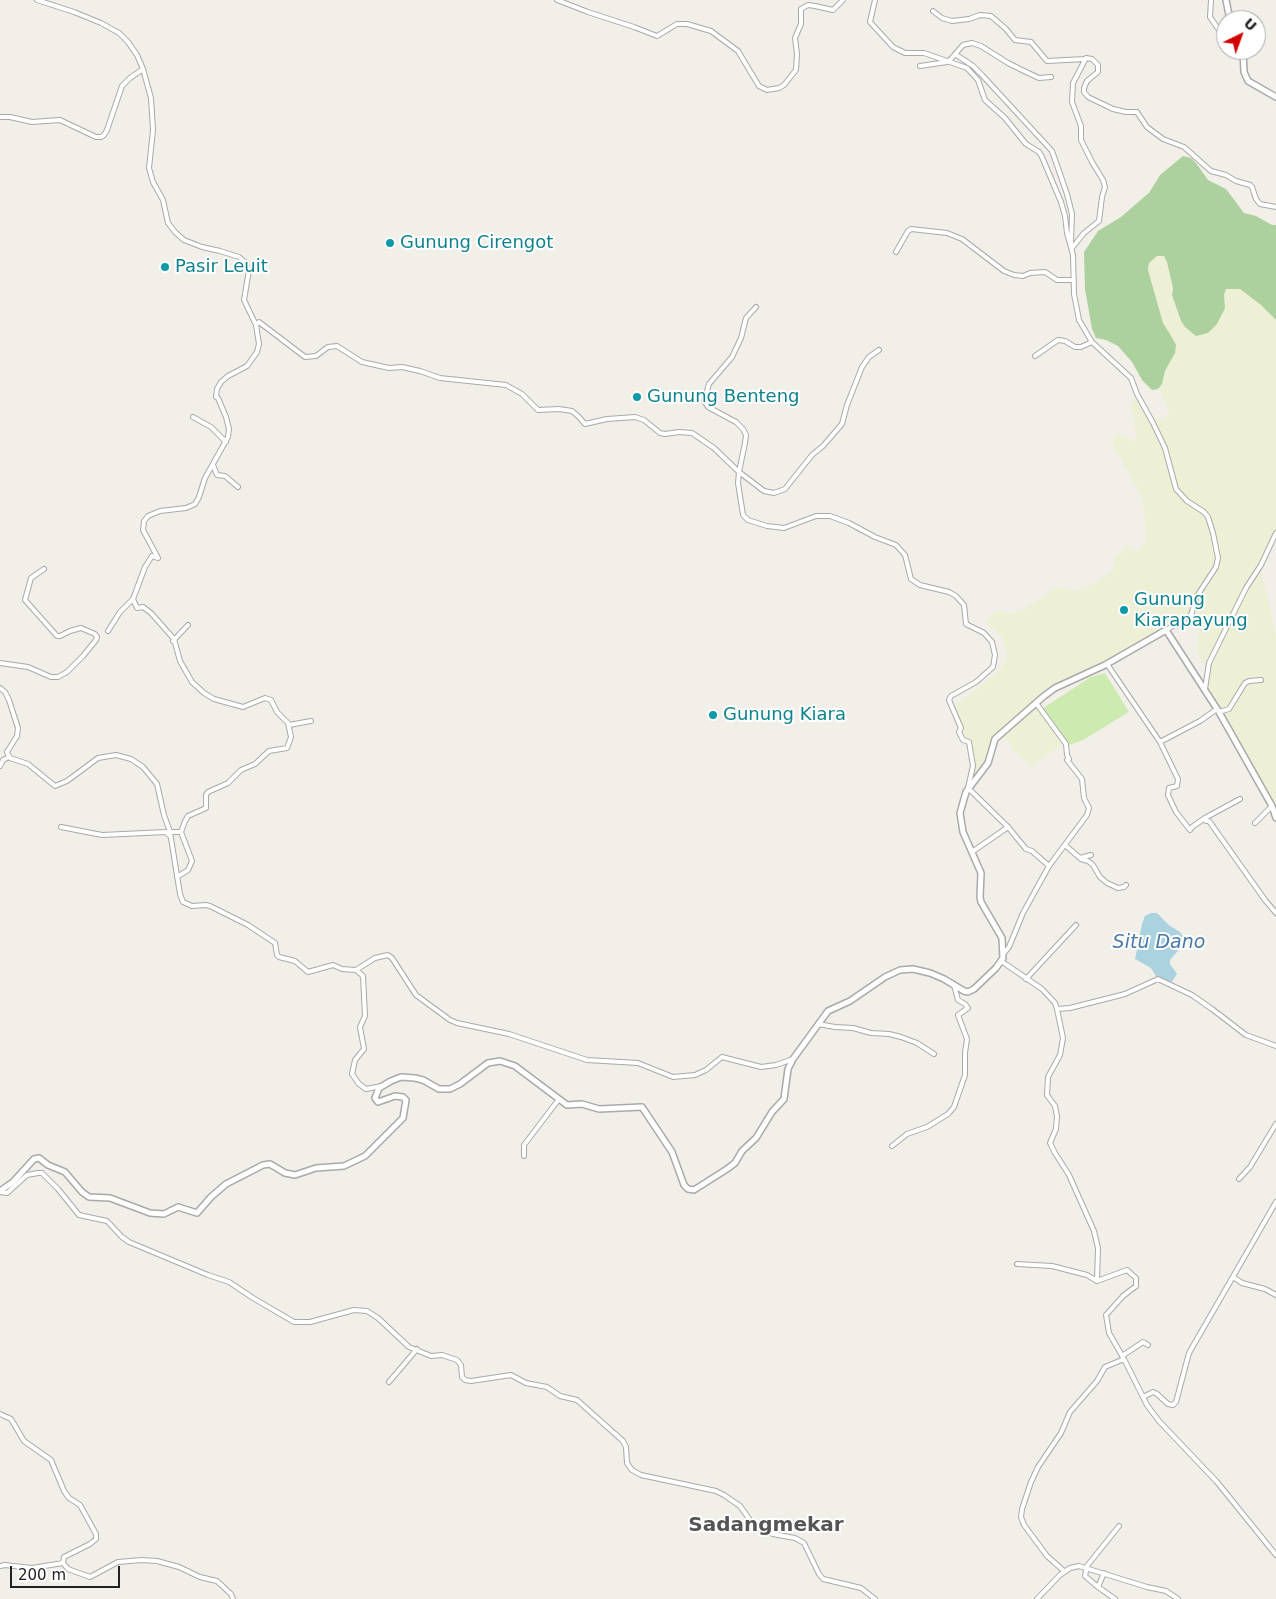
<!DOCTYPE html>
<html>
<head>
<meta charset="utf-8">
<style>
  body { margin:0 }
  #map { position:relative; width:1276px; height:1599px; overflow:hidden; background:#f2efe9; font-family:"DejaVu Sans",sans-serif }
  canvas { display:block }
  .north { position:absolute; left:1216px; top:10px; width:50px; height:50px; box-sizing:border-box; background:#fff; border:1px solid #a7a7a7; border-radius:50%; rotate:42deg; font-size:14px; font-weight:700; line-height:20px; text-align:center; color:#222 }
  .north::after { content:''; display:block; margin:auto; width:18px; height:22px; background:#d40000; clip-path:polygon(50% 0,100% 100%,50% 72%,0 100%) }
  .scale { position:absolute; left:10px; top:1566px; width:110px; height:22px; box-sizing:border-box; border:2px solid #222; border-top:0; padding-left:6px; font-size:15px; line-height:18px; white-space:nowrap; color:#222; -webkit-text-stroke:4px #fff; paint-order:stroke }
</style>
</head>
<body>
<div id="map">
<canvas width="1276" height="1599"></canvas>
<div class="north">U</div>
<div class="scale">200 m</div>
</div>
<script>
const ctx = document.querySelector('canvas').getContext('2d');
ctx.lineJoin = 'round';
function fill(path, color) {
  ctx.fillStyle = color;
  ctx.fill(path, 'evenodd');
}
function toPath(rows) {
  const path = new Path2D();
  for (const r of rows) {
    path.moveTo(r[0], r[1]);
    for (let i = 2; i < r.length; i += 2) path.lineTo(r[i], r[i + 1]);
  }
  return path;
}
function strokePath(path, color, width, dash) {
  ctx.strokeStyle = color;
  ctx.lineWidth = width;
  ctx.lineCap = dash ? 'butt' : 'round';
  ctx.setLineDash(dash || []);
  ctx.stroke(path);
}
function drawText(font, color, halo, rows, align = 'center') {
  ctx.font = font + ' "DejaVu Sans",sans-serif';
  ctx.lineWidth = 4;
  ctx.setLineDash([]);
  ctx.textBaseline = 'middle';
  ctx.strokeStyle = halo;
  ctx.fillStyle = color;
  for (const [text, x, y, turn = 0] of rows) {
    ctx.save();
    ctx.translate(x, y);
    ctx.rotate((+turn || 0) * Math.PI / 180);
    ctx.textAlign = isNaN(turn) ? turn : align;
    if (halo) ctx.strokeText(text, 0, 0);
    ctx.fillText(text, 0, 0);
    ctx.restore();
  }
}
const farmland = toPath([
  [1158,256,1164,256,1167,262,1173,288,1172,295,1181,321,1190,332,1226,302,1224,295,1226,289,1240,289,1261,305,1276,320,1276,531,1259,563,1271,611,1276,638,1276,810,1266,790,1247,759,1207,686,1209,671,1201,661,1197,650,1199,632,1185,616,1098,664,1045,689,1038,697,1037,708,1062,745,1031,766,1011,749,1011,744,1006,738,1000,733,985,764,975,778,964,737,954,718,954,707,1000,670,1007,657,1007,653,1001,636,986,623,987,620,992,614,1001,611,1008,614,1019,612,1046,596,1050,590,1057,588,1083,590,1110,573,1113,571,1116,557,1127,546,1132,550,1138,551,1141,549,1146,540,1145,518,1141,495,1130,476,1126,467,1114,448,1112,441,1113,437,1118,434,1133,441,1136,437,1133,415,1130,405,1135,398,1140,401,1145,410,1158,419,1164,419,1169,415,1162,393,1158,389,1162,384,1165,371,1175,353,1170,334,1163,323,1157,305,1152,283,1148,270,1149,263]
]);
const grass = toPath([
  [1105,673,1129,712,1083,740,1069,745,1043,708,1091,677]
]);
const forest = toPath([
  [1183,156,1191,158,1196,163,1208,180,1226,189,1244,213,1256,216,1272,225,1276,225,1276,320,1261,305,1240,289,1226,289,1224,295,1225,308,1217,324,1208,333,1196,336,1185,327,1181,321,1172,295,1173,288,1167,262,1164,256,1157,256,1149,263,1148,270,1163,323,1170,334,1176,345,1175,353,1165,371,1162,384,1158,389,1152,390,1142,380,1132,362,1118,346,1106,340,1096,338,1092,329,1085,289,1084,252,1098,231,1121,217,1144,197,1149,193,1160,175]
]);
const water = toPath([
  [1151,913,1157,913,1170,926,1180,932,1184,938,1183,945,1170,960,1170,964,1177,974,1171,983,1157,978,1151,968,1135,959,1142,924,1145,916]
]);
const minor = toPath([
  [37,0,74,12,101,23,119,33,128,42,137,55,143,69,151,98,153,130,149,168,153,182,163,200,168,223,175,232,184,240,202,247,220,251,239,257,246,263,249,270,244,300,256,325,259,344,257,352,247,366,228,376,221,382,217,389,216,397,218,398,226,417,229,429,228,437,205,478,199,497,195,504,186,508,160,511,148,516,144,521,143,530,158,558,152,556,145,567,133,599,137,608,143,607,151,613,174,639,180,661,192,682,204,693,214,699,243,707,265,698,271,700,277,712,288,723,291,737,287,748,269,751,255,764,241,770,228,783,208,792,206,795,206,808,188,816,185,821,181,832,170,832,180,894,183,902,192,906,206,905,210,906,248,925,275,943,277,955,279,957,295,961,308,972,333,965,342,969,356,970,375,958,388,955,392,958,416,995,450,1020,457,1023,509,1034,587,1060,638,1063,673,1077,695,1075,706,1070,722,1057,761,1067,776,1065,793,1059],
  [557,0,588,12,634,27,657,36,677,24,687,24,711,31,738,51,759,86,767,90,779,88,784,85,796,70,797,54,795,38,801,24,801,9,808,5,815,6,833,10,843,0],
  [875,0,870,22,893,47,905,53,924,53,967,68,978,80,985,100,1005,118,1026,144,1039,152,1042,157,1061,202,1065,216,1067,233,1073,255,1074,294,1079,320,1092,342,1131,378,1137,394,1153,423,1165,448,1176,489,1187,501,1204,512,1208,517,1213,533,1218,558,1216,567,1197,596,1191,615,1166,630],
  [1211,0,1210,17,1226,40],
  [933,11,942,18,952,21,969,19,980,15,991,16,1006,29,1015,40,1031,42,1047,61,1085,59],
  [1232,50,1243,59],
  [955,54,973,66,982,75,1052,151,1067,194,1072,214,1071,243],
  [920,66,947,62,951,59,963,45,972,43,981,46,1008,63,1024,71,1039,78,1051,77],
  [0,117,10,117,32,122,60,120,96,137,101,137,104,135,107,130,122,86,130,78,143,69],
  [1072,248,1084,233,1099,221,1102,197,1105,187,1103,180,1092,162,1081,140,1081,126,1072,102,1073,83,1086,58,1092,59,1098,65,1098,72,1087,81,1084,88,1084,92,1088,97,1113,109,1126,112,1137,112,1147,127,1163,139,1184,147,1211,171,1226,175,1236,181,1250,185,1252,187,1256,199,1260,204,1276,207],
  [896,252,908,231,911,229,947,233,962,239,1004,271,1014,275,1023,276,1030,273,1045,272,1057,280,1074,280],
  [756,307,746,318,741,338,732,357,709,384,704,401,708,407,736,422,743,429,746,435,745,443,739,472,764,491,774,493,785,489,812,455,823,446,842,424,847,405,862,367,869,357,879,350],
  [256,325,259,322,305,357,316,356,328,347,337,346,362,362,389,368,402,367,420,371,440,378,506,385,522,394,538,410,559,409,572,411,578,416,585,424,607,419,635,417,644,420,660,433,665,434,679,432,692,433,714,448,739,472,738,483,743,515,748,520,767,526,784,528,816,516,830,516,849,523,875,537,896,545,905,555,911,579,920,585,949,592,956,596,964,605,966,624,984,633,992,642,995,655,993,667,976,682,951,696,949,700,961,728,959,732,963,740,969,742,973,766,968,788,1008,827,1026,849,1032,851,1049,866],
  [1035,356,1058,340,1065,341,1075,347,1081,347,1092,342],
  [193,417,211,427,226,442],
  [213,465,217,475,225,476,238,487],
  [108,631,120,612,133,599],
  [173,641,188,625],
  [0,663,28,667,51,677,58,677,67,672,83,656,96,640,97,637,95,634,81,628,70,631,60,636,57,636,25,600,31,578,44,569],
  [1107,664,1160,742,1178,779,1177,786,1169,788,1168,795,1176,812,1190,830,1192,827,1205,818,1206,821,1209,821,1265,900,1276,913],
  [0,688,5,692,9,700,18,728,17,736,7,752,10,758,28,764,55,786,67,781,98,758,116,755,131,759,143,767,157,784,164,815,170,832],
  [1205,689,1209,663,1246,588,1261,565,1276,533],
  [1219,712,1229,709,1245,683,1249,681,1261,680],
  [289,725,311,721],
  [1160,742,1200,721,1217,709],
  [0,766,3,760,9,757],
  [1205,818,1240,799],
  [1255,823,1272,806],
  [61,827,102,835,166,832,170,836],
  [1065,845,1081,859,1088,861,1093,865,1100,877,1107,883,1118,888,1124,887,1126,885],
  [972,852,1008,827],
  [1080,858,1091,855],
  [177,877,188,870,192,861,181,832],
  [1004,953,1009,947,1023,913,1049,866,1087,815,1089,808,1084,798,1082,779,1067,760,1069,759,1067,755,1066,744,1036,703],
  [1001,961,1042,989,1055,1003,1057,1009,1063,1038,1060,1055,1048,1077,1047,1095,1055,1106,1057,1116,1056,1129,1050,1143,1055,1153,1069,1175,1094,1231,1098,1248,1097,1281,1127,1270,1136,1278,1136,1286,1123,1296,1106,1315,1109,1333,1124,1359,1147,1405,1159,1421,1217,1482,1276,1555],
  [356,970,363,976,365,1016,360,1027,364,1049,355,1060,352,1074,359,1084,366,1089,382,1086],
  [1026,979,1076,925],
  [1057,1009,1070,1008,1125,994,1158,979,1192,995,1212,1009,1246,1035,1276,1046],
  [818,1024,835,1027,853,1028,871,1033,889,1034,901,1037,917,1043,934,1054],
  [892,1146,907,1134,927,1127,948,1114,954,1107,965,1075,965,1053,967,1039,958,1015,968,1008,965,1004,958,1000,954,985],
  [524,1156,524,1145,559,1099],
  [1239,1179,1250,1167,1276,1124],
  [0,1192,7,1193,27,1175,38,1173,42,1173,58,1189,79,1215,107,1221,122,1237,129,1242,208,1275,229,1282,253,1298,294,1322,310,1322,354,1310,367,1311,378,1318,409,1347,431,1356,442,1355,457,1360,461,1365,462,1377,465,1380,471,1381,511,1375,526,1383,547,1387,560,1396,577,1400,623,1441,626,1447,627,1463,632,1470,641,1475,716,1491,724,1495,740,1506,752,1523,761,1530,773,1534,795,1538,804,1543,819,1574,823,1579,861,1588,875,1599],
  [1017,1264,1052,1266,1087,1275,1097,1281],
  [1233,1277,1242,1283,1265,1289,1276,1295],
  [1122,1356,1143,1342,1148,1345],
  [389,1382,417,1349],
  [1143,1397,1153,1392,1157,1394,1168,1404,1173,1405,1176,1402,1189,1353,1276,1202],
  [0,1414,11,1419,24,1441,51,1460,64,1491,69,1498,80,1505,96,1534,96,1539,90,1544,64,1557,63,1563,68,1569,90,1577,118,1562,142,1560,157,1561,179,1567,200,1577,217,1581,231,1594,233,1599],
  [0,1566,5,1565,32,1568,63,1563],
  [1064,1571,1047,1556,1024,1525,1021,1517,1022,1509,1031,1482,1038,1467,1061,1433,1070,1412,1097,1381,1105,1367,1124,1359],
  [1104,1573,1098,1587,1115,1599],
  [1098,1587,1085,1576,1087,1566,1119,1526],
  [1037,1599,1060,1575,1070,1568,1079,1566,1147,1587,1166,1591,1178,1599]
]);
const tertiary = toPath([
  [1226,0,1230,20],
  [1243,50,1244,72,1248,81,1276,97],
  [0,1191,13,1182,34,1159,39,1158,48,1165,65,1172,82,1192,89,1197,110,1198,150,1213,164,1214,178,1207,197,1213,211,1197,226,1184,263,1165,270,1164,285,1173,295,1175,316,1168,344,1166,365,1156,403,1118,406,1100,403,1097,395,1096,378,1102,375,1098,379,1088,391,1081,401,1077,415,1078,423,1080,439,1089,450,1089,460,1084,488,1063,500,1061,515,1066,567,1105,582,1104,599,1109,642,1107,672,1152,684,1185,688,1189,694,1190,727,1169,735,1163,742,1151,756,1138,772,1112,784,1099,788,1069,793,1059,828,1011,850,1001,885,977,900,970,913,969,930,973,944,979,964,991,968,992,974,989,996,968,1003,958,1002,938,981,902,980,897,981,873,963,832,960,813,966,792,988,763,995,739,1044,696,1055,688,1105,665,1166,630,1219,712,1272,806,1276,818]
]);
const markers = [
  [390,243,5,"#0f9aa8"],
  [165,267,5,"#0f9aa8"],
  [637,397,5,"#0f9aa8"],
  [1124,610,5,"#0f9aa8"],
  [713,715,5,"#0f9aa8"]
];
const cultureNames = [
  ["Gunung Cirengot",400,243],
  ["Pasir Leuit",175,267],
  ["Gunung Benteng",647,397],
  ["Gunung",1134,600],
  ["Kiarapayung",1134,621],
  ["Gunung Kiara",723,715]
];
const waterNames = [
  ["Situ Dano",1159,943]
];
const quarterNames = [
  ["Sadangmekar",766,1526]
];
fill(farmland, '#eef0d5');
fill(grass, '#cdebb0');
fill(forest, '#add19e');
fill(water, '#aad3df');
strokePath(minor, '#a9a9a9', 6);
strokePath(tertiary, '#a9a9a9', 8);
strokePath(minor, '#fff', 4);
strokePath(tertiary, '#fff', 5);
for (const [x, y, r, color] of markers) {
  const dot = new Path2D();
  dot.arc(x, y, r, 0, 2 * Math.PI);
  ctx.fillStyle = color;
  ctx.fill(dot);
  strokePath(dot, '#fff', 2);
}
drawText('18px', '#0d838f', '#fff', cultureNames, 'left');
drawText('italic 19px', '#4a7aab', '#fff', waterNames);
drawText('bold 20px', '#555', '#fff', quarterNames);
</script>
</body>
</html>
